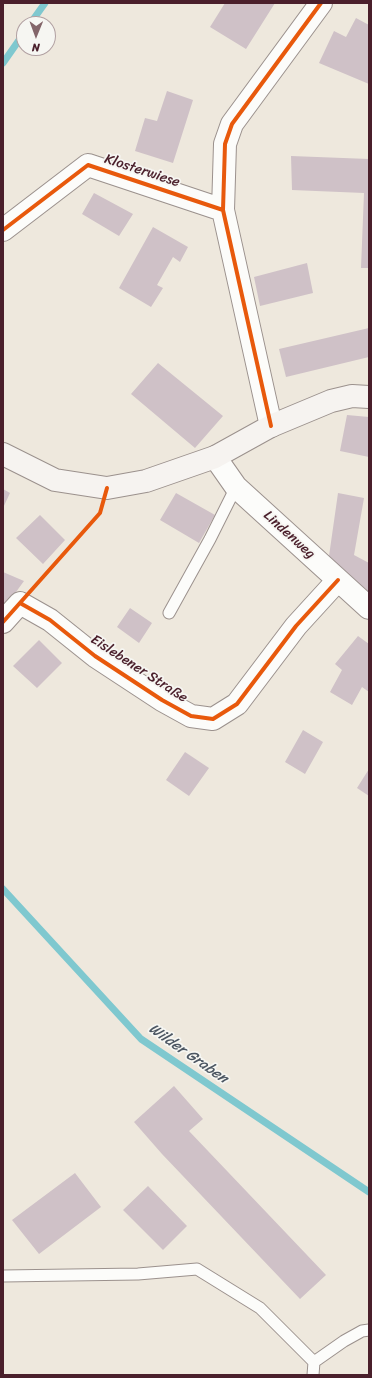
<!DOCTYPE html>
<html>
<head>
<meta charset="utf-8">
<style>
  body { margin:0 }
  #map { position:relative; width:372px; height:1378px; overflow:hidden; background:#eee8dd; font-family:Sriracha,sans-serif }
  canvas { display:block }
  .frame { position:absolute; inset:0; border:4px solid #4a1f2b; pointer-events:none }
  .north { position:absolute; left:16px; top:16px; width:40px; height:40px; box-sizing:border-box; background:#f6f6f2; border:1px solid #b1a0a2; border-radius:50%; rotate:181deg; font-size:11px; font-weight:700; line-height:16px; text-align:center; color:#4a1f2b }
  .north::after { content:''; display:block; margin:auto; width:14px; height:18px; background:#836569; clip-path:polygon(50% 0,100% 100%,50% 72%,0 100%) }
</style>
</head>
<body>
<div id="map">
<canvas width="372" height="1378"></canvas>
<div class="frame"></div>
<div class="north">N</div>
</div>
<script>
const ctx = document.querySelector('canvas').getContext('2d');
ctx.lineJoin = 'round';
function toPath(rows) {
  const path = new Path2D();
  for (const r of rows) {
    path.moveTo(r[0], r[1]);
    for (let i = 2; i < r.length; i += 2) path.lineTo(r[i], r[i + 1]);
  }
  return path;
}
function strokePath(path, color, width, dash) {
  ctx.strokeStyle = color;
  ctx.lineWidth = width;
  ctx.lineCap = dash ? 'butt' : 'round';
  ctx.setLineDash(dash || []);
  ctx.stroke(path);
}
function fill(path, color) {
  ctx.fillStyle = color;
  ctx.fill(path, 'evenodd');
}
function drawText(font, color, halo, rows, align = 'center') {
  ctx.font = font + ' Sriracha,sans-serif';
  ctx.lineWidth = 3.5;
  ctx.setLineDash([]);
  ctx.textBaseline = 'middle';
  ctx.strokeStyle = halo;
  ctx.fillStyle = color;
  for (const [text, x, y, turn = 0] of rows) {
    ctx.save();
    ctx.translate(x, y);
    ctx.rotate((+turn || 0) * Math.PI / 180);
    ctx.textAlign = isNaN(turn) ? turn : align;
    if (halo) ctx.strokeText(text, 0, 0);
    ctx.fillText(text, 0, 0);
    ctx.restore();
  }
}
const stream = toPath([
  [30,24,45,3],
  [3,63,24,33],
  [3,889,141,1039,369,1192]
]);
const building = toPath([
  [225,3,275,3,246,49,210,27],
  [356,18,369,25,369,84,319,63,334,31,346,37],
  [167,91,193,100,173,163,135,151,145,118,157,121],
  [291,156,369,159,369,268,361,268,364,193,292,190],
  [94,193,133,214,119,236,82,214],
  [153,227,188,247,180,262,173,257,157,285,163,288,151,307,119,288],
  [307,263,313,293,260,306,254,277],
  [369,328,369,357,286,377,279,349],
  [158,363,223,416,195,448,131,394],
  [347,415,369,417,369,457,340,451],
  [3,489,10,493,3,508],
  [176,493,215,515,199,543,160,520],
  [338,493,364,498,354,555,369,563,369,597,353,587,329,556],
  [40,515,65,540,43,564,16,538],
  [3,572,24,581,3,610],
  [130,608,152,623,139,643,117,627],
  [358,636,369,644,369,692,362,687,352,705,330,692,342,670,335,664],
  [39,640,62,663,37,688,13,666],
  [303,730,323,742,305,774,285,762],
  [185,752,209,768,189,796,166,780],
  [369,769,369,796,357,788],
  [174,1086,203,1119,189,1131,326,1275,300,1299,162,1154,134,1122],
  [75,1173,101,1207,39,1254,12,1220],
  [148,1186,187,1226,163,1250,123,1210]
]);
const lane = toPath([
  [169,613,210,539,236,487],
  [3,1276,138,1274,197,1269,260,1308,314,1362,313,1375],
  [314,1362,344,1341,362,1331,369,1330]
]);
const street = toPath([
  [3,230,88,165,223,210],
  [271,426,223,210,225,144,232,124,321,3],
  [215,457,236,487,369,608],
  [3,622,20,603,50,620,95,656,162,700,191,716,213,719,237,704,296,626,338,580]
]);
const secondary = toPath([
  [3,454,55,480,107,488,146,481,215,457,271,426,331,401,352,396,369,397]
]);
const cycleway = toPath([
  [3,230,88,165,223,210],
  [271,426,223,210,225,144,232,124,321,3],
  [20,603,50,620,95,656,162,700,191,716,213,719,237,704,296,626,338,580],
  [3,622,100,513,107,488]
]);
const streetNames = [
  ["Klosterwiese",142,171,18],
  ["Lindenweg",289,535,42],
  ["Eislebener Straße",139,669,33]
];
const waterNames = [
  ["Wilder Graben",188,1054,35]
];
strokePath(stream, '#7fc8cf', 7);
fill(building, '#cfc1c7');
strokePath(lane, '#9b918d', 13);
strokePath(street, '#9b918d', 24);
strokePath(secondary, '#9b918d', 24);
strokePath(lane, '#fcfcfa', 11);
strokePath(street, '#fcfcfa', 22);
strokePath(secondary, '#f6f3f0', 22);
strokePath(cycleway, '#e8590c', 4);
drawText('14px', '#4a1f2b', '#f6f6f2', streetNames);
drawText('italic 15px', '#4c5662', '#f6f6f2', waterNames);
</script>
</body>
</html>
